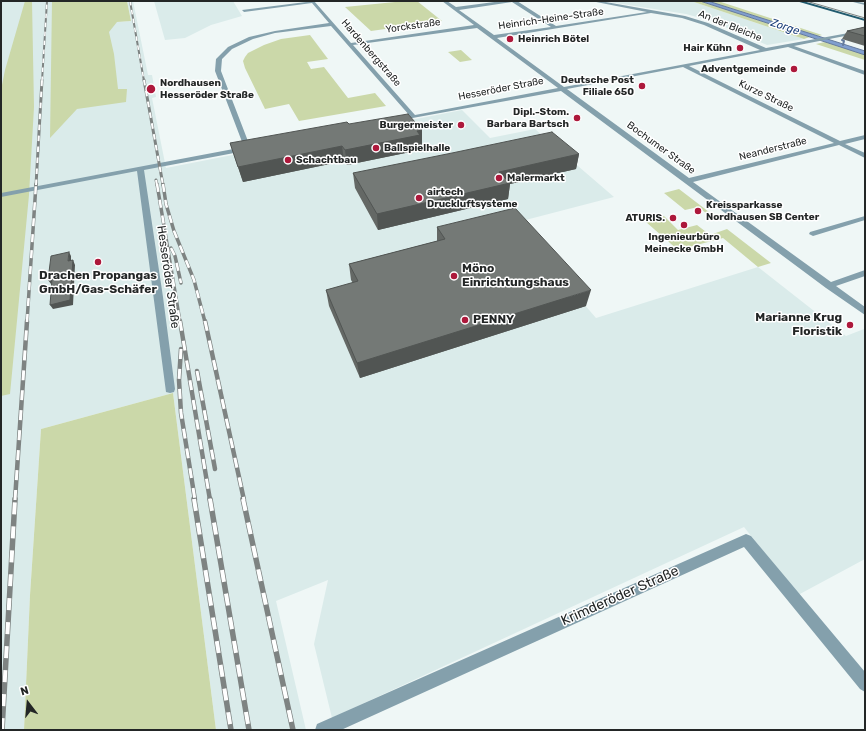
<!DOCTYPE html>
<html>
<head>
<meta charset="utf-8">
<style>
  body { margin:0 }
  #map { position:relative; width:866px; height:731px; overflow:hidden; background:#eff7f6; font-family:Rubik,sans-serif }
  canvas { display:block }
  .frame { position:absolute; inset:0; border:2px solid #232626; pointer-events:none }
  .north { position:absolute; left:8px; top:683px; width:40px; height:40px; -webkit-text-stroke:3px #fff; paint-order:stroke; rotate:344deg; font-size:11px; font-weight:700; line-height:16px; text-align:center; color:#232626 }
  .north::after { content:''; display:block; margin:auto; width:14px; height:18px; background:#232626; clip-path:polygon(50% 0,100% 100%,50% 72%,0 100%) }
</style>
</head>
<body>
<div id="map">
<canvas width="866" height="731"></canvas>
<div class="frame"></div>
<div class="north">N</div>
</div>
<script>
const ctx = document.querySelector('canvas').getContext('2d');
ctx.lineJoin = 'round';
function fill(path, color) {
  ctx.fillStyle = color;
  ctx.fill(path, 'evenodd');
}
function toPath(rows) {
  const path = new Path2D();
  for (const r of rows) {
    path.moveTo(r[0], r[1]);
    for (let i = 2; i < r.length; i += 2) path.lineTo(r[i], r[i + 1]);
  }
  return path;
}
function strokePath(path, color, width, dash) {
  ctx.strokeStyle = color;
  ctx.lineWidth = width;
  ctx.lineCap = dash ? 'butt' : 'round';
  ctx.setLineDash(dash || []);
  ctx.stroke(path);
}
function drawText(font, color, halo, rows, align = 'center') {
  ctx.font = font + ' Rubik,sans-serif';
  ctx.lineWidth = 3;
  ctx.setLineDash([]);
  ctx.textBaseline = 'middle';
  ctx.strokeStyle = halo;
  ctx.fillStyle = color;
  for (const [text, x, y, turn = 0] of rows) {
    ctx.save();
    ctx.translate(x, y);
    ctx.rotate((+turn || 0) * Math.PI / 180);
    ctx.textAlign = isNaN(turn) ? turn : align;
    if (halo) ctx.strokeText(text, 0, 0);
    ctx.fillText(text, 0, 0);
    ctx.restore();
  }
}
const built = toPath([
  [1,1,80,1,117,22,131,21,127,1,133,1,148,75,152,75,156,97,152,98,166,168,462,110,490,138,535,129,614,197,514,223,596,318,758,267,846,336,864,329,865,559,798,595,744,527,332,718,314,644,328,580,276,601,306,730,216,730,173,393,41,429,30,595,24,730,1,730],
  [154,1,233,1,242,16,211,25,185,38,165,40],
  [603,1,691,1,804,39,767,45,711,21,686,14]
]);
const green = toPath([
  [25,1,32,1,34,107,29,195,10,394,1,396,1,90,5,70],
  [52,1,127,1,131,21,117,22,109,32,114,54,118,89,127,89,126,102,77,109,50,138],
  [405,1,417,1,442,21,371,31,345,7],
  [691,1,700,1,810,37,804,39],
  [708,1,718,1,822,35,818,36],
  [310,35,328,59,307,62,311,69,324,67,348,98,375,93,386,106,299,121,289,104,265,109,245,68,243,61,245,57,248,53,264,45,281,39],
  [825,42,865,55,865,60,816,44],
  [461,50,472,60,460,62,448,52],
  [679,189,709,212,706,213,698,207,685,210,664,193],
  [664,216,678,230,697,225,710,235,727,229,771,263,758,267,723,238,678,250,646,222],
  [173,393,216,730,24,730,30,595,41,429]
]);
const water = toPath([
  [700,1,708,1,865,51,865,55,700,1]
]);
const stream = toPath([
  [842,40,844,41,843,45]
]);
const minor = toPath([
  [314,1,351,43,474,25,442,1,447,1,456,7,502,1,517,1,556,26,647,12,591,1,600,1,685,16,708,23,766,48,865,30,865,32,794,46,865,71,865,75,788,47,689,66,840,141,865,135,865,139,845,144,865,153,865,158,839,145,693,182,831,282,865,270,865,276,836,286,865,307,865,315,826,288,561,91,396,121,396,119,410,116,331,26,275,33,253,39,232,49,222,59,221,71,251,149,250,150,144,170,163,297,175,389,174,392,170,393,166,392,137,171,1,197,1,193,244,147,215,71,216,59,228,47,249,37,275,31,329,23,312,3,244,12,242,10,314,1],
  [512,2,551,27,494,35,459,10,512,2],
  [651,13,682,18,704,25,760,50,564,87,497,38,651,13],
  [477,28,558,88,415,115,353,45,477,28],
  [683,67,834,143,689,178,567,89,683,67],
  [852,1,865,3,865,5,853,2,852,1],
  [865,216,865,220,813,236,809,234,810,232,865,216],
  [746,534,751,536,865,672,865,692,860,689,744,547,341,730,315,730,317,724,746,534]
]);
const major = toPath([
  [796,1,803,1,865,19,865,21,796,1]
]);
const tram = toPath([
  [806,1,865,18]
]);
const railFar4 = toPath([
  [130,1,144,81],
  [42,81,47,1]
]);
const railFar3 = toPath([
  [144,80,163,185],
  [156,180,157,185],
  [36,185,42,80]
]);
const railFar2 = toPath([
  [157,184,180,322],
  [163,184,166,204,174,231,194,280,205,322],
  [171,248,175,256,181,283],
  [27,322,36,184]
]);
const railFar1 = toPath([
  [180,321,210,500],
  [205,321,244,500],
  [181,349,179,380,181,413,195,500],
  [197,371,215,469],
  [15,500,27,321]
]);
const rail = toPath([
  [194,499,231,730],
  [210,499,249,730],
  [243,499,293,730],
  [2,730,15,499]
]);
const wall = toPath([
  [865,27,865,46,842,39,847,31],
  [422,130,422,145,420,145,420,150,347,165,344,161,243,182,230,143],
  [579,154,576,169,510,184,508,199,378,230,355,188,353,173],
  [437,227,586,306,360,378,329,306,326,290,353,283,351,280,349,264,437,241]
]);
const shadedWall = toPath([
  [422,130,422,145,420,145,420,150,347,165,345,150],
  [342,146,344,161,243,182,238,167],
  [579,154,576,169,510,184,508,199,378,230,377,214,499,172],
  [69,252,71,256,71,266,68,261],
  [73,260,75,265,73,305,53,309,50,305],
  [52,279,55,283,51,284,48,280],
  [591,290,586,306,360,378,357,363]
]);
const building = toPath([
  [865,27,865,36,847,31,865,27],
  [408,114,422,130,417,131,420,135,345,150,342,146,238,167,230,143,347,122,349,124,408,114],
  [552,132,579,154,499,172,510,183,377,214,353,173,452,153,552,132],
  [515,208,591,290,357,363,326,290,358,281,349,264,445,239,437,227,515,208],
  [69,252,68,261,73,260,70,300,50,305,52,279,48,280,51,256,69,252]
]);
const markers = [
  [510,39,4,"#ad183b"],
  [740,48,4,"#ad183b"],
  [794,69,4,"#ad183b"],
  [642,86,4,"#ad183b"],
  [151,89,5,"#ad183b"],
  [577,118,4,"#ad183b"],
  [461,125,4,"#ad183b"],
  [376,148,4,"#ad183b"],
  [288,160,4,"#ad183b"],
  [499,178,4,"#ad183b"],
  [419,198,4,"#ad183b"],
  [698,211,4,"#ad183b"],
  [673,218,4,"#ad183b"],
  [684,225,4,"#ad183b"],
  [98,262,4,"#ad183b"],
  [454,276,4,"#ad183b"],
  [465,320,4,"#ad183b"],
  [850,325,4,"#ad183b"]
];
const farStreetnames = [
  ["Heinrich-Heine-Straße",551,19,-8],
  ["Yorckstraße",413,26,-8],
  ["An der Bleiche",730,26,22],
  ["Hardenbergstraße",371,53,49],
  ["Hesseröder Straße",501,89,-11],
  ["Kurze Straße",766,96,26],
  ["Bochumer Straße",661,148,36],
  ["Neanderstraße",773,149,-14]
];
const farPoinames = [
  ["Heinrich Bötel",518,39],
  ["Hair Kühn",732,48,"right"],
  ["Adventgemeinde",786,69,"right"],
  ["Deutsche Post",634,80,"right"],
  ["Filiale 650",634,92,"right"],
  ["Nordhausen",160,83],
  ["Hesseröder Straße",160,95],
  ["Dipl.-Stom.",569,112,"right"],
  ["Barbara Bartsch",569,124,"right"],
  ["Burgermeister",453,125,"right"],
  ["Ballspielhalle",384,148],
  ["Schachtbau",296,160],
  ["Malermarkt",507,178],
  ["airtech",427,192],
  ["Druckluftsysteme",427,204],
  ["Kreissparkasse",706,205],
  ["Nordhausen SB Center",706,217],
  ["ATURIS.",665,218,"right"],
  ["Ingenieurbüro",684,237,"center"],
  ["Meinecke GmbH",684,249,"center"]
];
const farWaternames = [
  ["Zorge",785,27,18]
];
const poiNames = [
  ["Möno",462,269],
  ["Einrichtungshaus",462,283],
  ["Drachen Propangas",98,276,"center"],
  ["GmbH/Gas-Schäfer",98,290,"center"],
  ["Marianne Krug",842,318,"right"],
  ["Floristik",842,332,"right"],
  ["PENNY",473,320]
];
const streetNames = [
  ["Hesseröder Straße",168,277,82]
];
const nearStreetnames = [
  ["Krimderöder Straße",620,596,-24]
];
fill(built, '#daebea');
fill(green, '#cbd8a9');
fill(water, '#809ecf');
strokePath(water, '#647a9c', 1);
strokePath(stream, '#647a9c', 2);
fill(minor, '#84a0ac');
fill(major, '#215a6e');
strokePath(tram, '#7e8382', 1);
strokePath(railFar4, '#7e8382', 2);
strokePath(railFar3, '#7e8382', 3);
strokePath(railFar2, '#7e8382', 3.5);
strokePath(railFar1, '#7e8382', 4.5);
strokePath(rail, '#7e8382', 5.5);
strokePath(railFar4, '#fff', 1.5, [4.5]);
strokePath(railFar3, '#fff', 2, [5.5]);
strokePath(railFar2, '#fff', 2.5, [8]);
strokePath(railFar1, '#fff', 3, [10]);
strokePath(rail, '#fff', 4, [12]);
fill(wall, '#646865');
fill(shadedWall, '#515553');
fill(building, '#747976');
strokePath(building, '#515553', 1);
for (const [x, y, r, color] of markers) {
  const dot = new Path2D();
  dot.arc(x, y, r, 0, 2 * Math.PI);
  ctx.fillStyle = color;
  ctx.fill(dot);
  strokePath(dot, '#fff', 1.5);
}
drawText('10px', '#232626', '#fff', farStreetnames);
drawText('bold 10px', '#232626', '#fff', farPoinames, 'left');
drawText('italic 11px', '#193d78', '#fff', farWaternames);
drawText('bold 12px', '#232626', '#fff', poiNames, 'left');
drawText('12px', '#232626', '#fff', streetNames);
drawText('14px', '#232626', '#fff', nearStreetnames);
</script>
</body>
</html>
